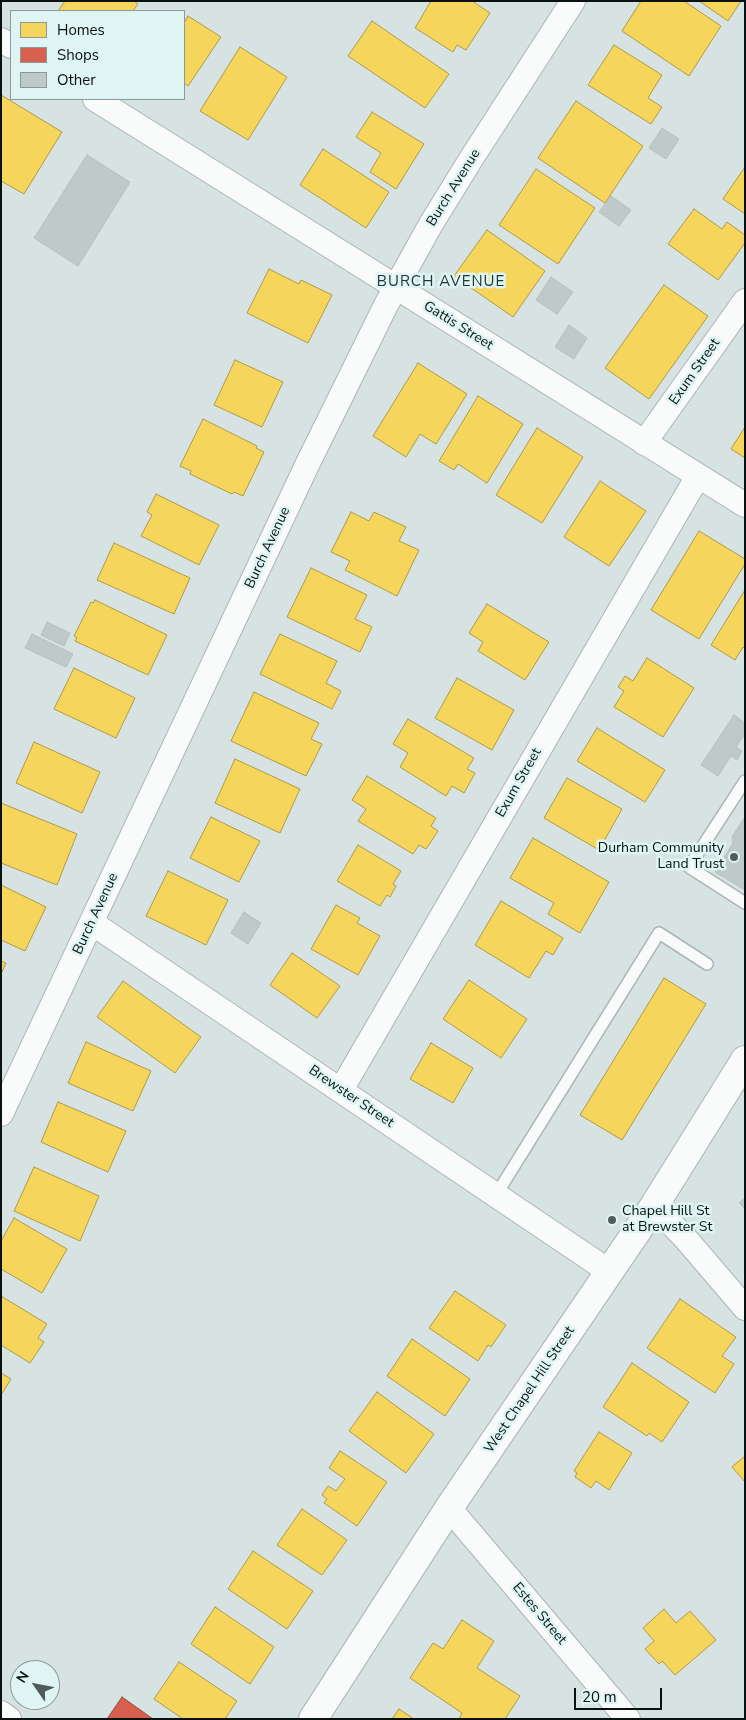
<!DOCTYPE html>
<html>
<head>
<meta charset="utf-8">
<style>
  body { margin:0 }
  #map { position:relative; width:746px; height:1720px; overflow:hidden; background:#d6e3e2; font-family:"Nunito Sans",sans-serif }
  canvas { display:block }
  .frame { position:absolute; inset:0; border:2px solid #0a1211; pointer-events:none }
  .legend { position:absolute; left:10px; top:10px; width:175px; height:90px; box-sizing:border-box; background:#def5f4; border:1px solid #899a99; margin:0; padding:6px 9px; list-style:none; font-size:15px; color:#0a1211 }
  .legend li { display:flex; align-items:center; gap:10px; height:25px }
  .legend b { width:25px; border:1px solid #899a99 }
  .north { position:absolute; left:10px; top:1660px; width:50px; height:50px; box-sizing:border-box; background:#def5f4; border:1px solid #899a99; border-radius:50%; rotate:303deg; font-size:14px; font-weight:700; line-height:20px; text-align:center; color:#0a1211 }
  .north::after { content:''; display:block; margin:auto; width:18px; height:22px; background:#515b5a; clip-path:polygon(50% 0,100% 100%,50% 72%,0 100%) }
  .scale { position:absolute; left:574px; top:1688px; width:88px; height:22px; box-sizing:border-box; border:2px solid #0a1211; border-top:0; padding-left:6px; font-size:15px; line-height:18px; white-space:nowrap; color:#0a1211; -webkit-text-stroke:4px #def5f4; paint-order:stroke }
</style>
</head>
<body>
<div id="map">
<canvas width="746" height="1720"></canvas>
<div class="frame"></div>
<ul class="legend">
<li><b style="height:14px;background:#f6d55c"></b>Homes</li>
<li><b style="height:14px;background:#d6604d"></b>Shops</li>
<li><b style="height:14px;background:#bfc9c7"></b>Other</li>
</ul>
<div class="north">N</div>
<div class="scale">20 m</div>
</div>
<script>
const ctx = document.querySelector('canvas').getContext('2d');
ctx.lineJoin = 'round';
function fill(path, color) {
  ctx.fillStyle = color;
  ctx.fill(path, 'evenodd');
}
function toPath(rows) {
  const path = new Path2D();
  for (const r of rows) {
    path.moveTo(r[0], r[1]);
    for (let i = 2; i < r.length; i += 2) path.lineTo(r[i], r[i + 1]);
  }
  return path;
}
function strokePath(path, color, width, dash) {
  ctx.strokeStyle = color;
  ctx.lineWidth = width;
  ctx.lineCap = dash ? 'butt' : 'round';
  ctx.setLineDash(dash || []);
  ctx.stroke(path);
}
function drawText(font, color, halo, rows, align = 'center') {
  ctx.font = font + ' "Nunito Sans",sans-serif';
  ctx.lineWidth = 5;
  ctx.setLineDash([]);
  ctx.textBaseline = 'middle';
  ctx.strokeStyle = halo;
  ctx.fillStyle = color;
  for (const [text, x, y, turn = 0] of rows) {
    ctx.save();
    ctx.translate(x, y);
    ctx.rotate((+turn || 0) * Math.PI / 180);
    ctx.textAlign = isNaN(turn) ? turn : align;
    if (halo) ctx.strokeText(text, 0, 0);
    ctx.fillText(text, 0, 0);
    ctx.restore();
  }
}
const homes = toPath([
  [65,1,134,1,138,4,133,11,58,11,65,1],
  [431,1,472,1,490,13,466,50,457,45,453,52,415,28,431,1],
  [641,1,684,1,721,26,689,76,622,31,641,1],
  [699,1,741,1,728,21,699,1],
  [188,16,221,37,188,86,184,83,184,23,188,16],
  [372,21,449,74,425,108,348,56,372,21],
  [614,45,662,75,648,98,662,107,651,124,588,85,614,45],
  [240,47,287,77,248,140,200,111,240,47],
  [1,95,62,132,24,194,1,181,1,95],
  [576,101,643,146,605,203,538,158,576,101],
  [372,112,424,144,396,189,370,172,381,153,356,137,372,112],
  [323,149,389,192,366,228,300,185,323,149],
  [745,167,745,214,723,199,745,167],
  [536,169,595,208,558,264,499,225,536,169],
  [694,209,722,229,727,222,745,235,745,243,718,280,668,244,694,209],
  [487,230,545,271,513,317,454,276,487,230],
  [269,269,299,284,301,280,332,295,308,343,247,313,269,269],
  [664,285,708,316,649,399,605,368,664,285],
  [235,360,283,382,262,427,214,405,235,360],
  [418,363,467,394,436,444,420,434,406,457,373,436,418,363],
  [478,396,523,424,487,483,458,464,454,470,439,461,478,396],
  [203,419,257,446,256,448,264,452,243,496,234,492,232,494,190,474,191,471,180,466,203,419],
  [745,427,745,458,731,449,745,427],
  [537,428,583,457,542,523,496,495,537,428],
  [600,481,646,511,609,566,564,537,600,481],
  [156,494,219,525,199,565,141,536,152,515,147,512,156,494],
  [351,512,369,521,374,512,406,527,399,541,419,550,397,596,345,570,350,561,331,552,351,512],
  [699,531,745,559,745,564,699,639,651,610,699,531],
  [114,543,190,578,174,614,97,580,114,543],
  [311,568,367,595,355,619,372,627,360,652,287,617,311,568],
  [745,590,745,649,743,647,735,660,711,645,745,590],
  [95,600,167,635,148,675,75,641,77,638,74,636,91,602,93,603,95,600],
  [487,604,549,642,525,680,478,651,483,642,469,633,487,604],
  [280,634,337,661,326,683,341,691,332,709,260,674,280,634],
  [647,658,694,688,663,737,614,707,624,691,618,687,625,676,633,681,647,658],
  [74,668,135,698,116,738,54,709,74,668],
  [457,678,514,710,492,750,435,718,457,678],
  [254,692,319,723,311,739,322,744,306,776,231,741,254,692],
  [408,719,474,758,467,769,475,773,464,793,452,786,446,796,400,767,408,753,393,744,408,719],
  [597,728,665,770,645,802,577,761,597,728],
  [34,742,100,772,82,813,16,783,34,742],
  [235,759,300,789,280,833,215,803,235,759],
  [367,776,436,818,431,826,438,831,426,849,419,845,413,854,358,821,366,809,352,800,367,776],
  [567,778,622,809,599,850,544,818,567,778],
  [1,803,77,834,57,885,1,863,1,803],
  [211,817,260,841,239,882,190,858,211,817],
  [533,838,609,882,580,933,548,914,554,903,510,878,533,838],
  [358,845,401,871,393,884,396,886,390,897,387,895,380,906,337,881,358,845],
  [168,871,228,900,206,945,146,916,168,871],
  [1,885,46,907,25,951,1,940,1,885],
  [501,901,563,938,553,955,546,951,529,978,475,945,501,901],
  [336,905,360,918,357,923,380,936,358,975,311,949,336,905],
  [292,953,340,986,317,1018,270,985,292,953],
  [1,961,6,963,1,974,1,961],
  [664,978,706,1004,622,1140,580,1115,664,978],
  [469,980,527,1019,501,1058,443,1019,469,980],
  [123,981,201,1037,175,1073,97,1017,123,981],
  [86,1042,151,1071,133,1111,68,1083,86,1042],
  [431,1043,473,1068,453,1103,410,1079,431,1043],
  [58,1102,126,1131,108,1172,41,1142,58,1102],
  [34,1167,99,1196,80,1241,14,1211,34,1167],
  [14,1218,67,1249,42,1293,1,1269,1,1241,14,1218],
  [455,1291,506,1325,491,1347,488,1345,478,1361,429,1328,455,1291],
  [1,1296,47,1324,38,1338,44,1342,30,1363,1,1345,1,1296],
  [680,1299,736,1337,722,1356,734,1364,715,1393,647,1348,680,1299],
  [412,1339,470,1379,445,1416,387,1376,412,1339],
  [632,1363,689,1402,662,1442,649,1433,647,1436,603,1407,632,1363],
  [1,1373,11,1379,1,1395,1,1373],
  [377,1392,434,1434,406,1473,349,1431,377,1392],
  [599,1432,632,1453,609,1490,596,1481,591,1488,575,1477,577,1473,574,1471,599,1432],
  [340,1451,387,1482,357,1526,324,1503,327,1499,322,1495,328,1486,336,1491,345,1479,329,1468,340,1451],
  [745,1456,745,1482,732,1467,745,1456],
  [302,1509,347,1540,322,1575,277,1545,302,1509],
  [253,1551,313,1591,287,1629,228,1589,253,1551],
  [215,1607,274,1647,250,1684,191,1644,215,1607],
  [664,1609,676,1623,690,1611,716,1640,675,1675,662,1661,659,1664,645,1649,654,1641,643,1628,664,1609],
  [462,1620,494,1641,477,1668,520,1696,505,1719,459,1719,462,1713,410,1678,433,1643,443,1649,462,1620],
  [179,1662,237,1701,225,1719,183,1719,154,1699,179,1662],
  [399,1709,414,1719,392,1719,399,1709]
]);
const shops = toPath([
  [122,1697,153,1719,107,1719,122,1697]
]);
const building = toPath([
  [662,128,679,139,666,159,649,148,662,128],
  [87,155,130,182,78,266,34,238,87,155],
  [611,196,631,210,619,226,599,212,611,196],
  [551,277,573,292,557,314,536,300,551,277],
  [569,325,587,338,574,359,555,347,569,325],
  [47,622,70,633,64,646,41,635,47,622],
  [32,634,73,654,66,667,25,648,32,634],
  [734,715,745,723,745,734,736,747,742,751,737,760,731,756,718,776,701,765,734,715],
  [745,817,745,890,715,872,733,843,732,837,745,817],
  [244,912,261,923,248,944,231,933,244,912],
  [745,1198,745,1209,739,1203,745,1198]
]);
const service = toPath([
  [745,781,689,867,745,903],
  [496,1195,659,933,707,964]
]);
const minor = toPath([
  [1,40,11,46],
  [95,99,745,505],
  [644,443,745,301],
  [92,923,610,1272],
  [341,1090,698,476],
  [1,1114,308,463,386,305,431,224,471,159,573,1],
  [654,1206,686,1239,745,1308],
  [449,1508,628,1719],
  [1,1713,9,1719]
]);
const secondary = toPath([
  [313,1719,449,1508,654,1206,745,1060]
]);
const markers = [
  [734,857,5,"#515b5a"],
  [612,1220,5,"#515b5a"]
];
const streetNames = [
  ["Burch Avenue",454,188,-58],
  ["Gattis Street",458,326,32],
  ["Exum Street",695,372,-55],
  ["Burch Avenue",268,548,-65],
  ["Exum Street",519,783,-60],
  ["Burch Avenue",96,914,-65],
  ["Brewster Street",351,1097,34],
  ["West Chapel Hill Street",530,1390,-56],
  ["Estes Street",539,1614,50]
];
const poiNames = [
  ["Durham Community",724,849],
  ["Land Trust",724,865],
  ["Chapel Hill St",622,1212,"left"],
  ["at Brewster St",622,1228,"left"]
];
const neighbourhoodNames = [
  ["BURCH AVENUE",441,282]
];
fill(homes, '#f6d55c');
strokePath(homes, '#af9a46', 1);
fill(shops, '#d6604d');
strokePath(shops, '#99493b', 1);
fill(building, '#bfc9c7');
strokePath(building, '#b6bfbd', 1);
strokePath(service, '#acb5b5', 14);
strokePath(minor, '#acb5b5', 26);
strokePath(secondary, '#acb5b5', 30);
strokePath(service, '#f9fbfb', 11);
strokePath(minor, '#f9fbfb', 24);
strokePath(secondary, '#f9fbfb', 28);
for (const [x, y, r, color] of markers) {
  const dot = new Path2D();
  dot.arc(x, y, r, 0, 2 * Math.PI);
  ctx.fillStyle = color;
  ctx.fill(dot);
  strokePath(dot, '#def5f4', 2);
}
drawText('14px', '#0a1211', '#def5f4', streetNames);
drawText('14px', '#0a1211', '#def5f4', poiNames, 'right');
ctx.letterSpacing = '1px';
drawText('15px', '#213332', '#def5f4', neighbourhoodNames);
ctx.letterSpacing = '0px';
</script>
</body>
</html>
